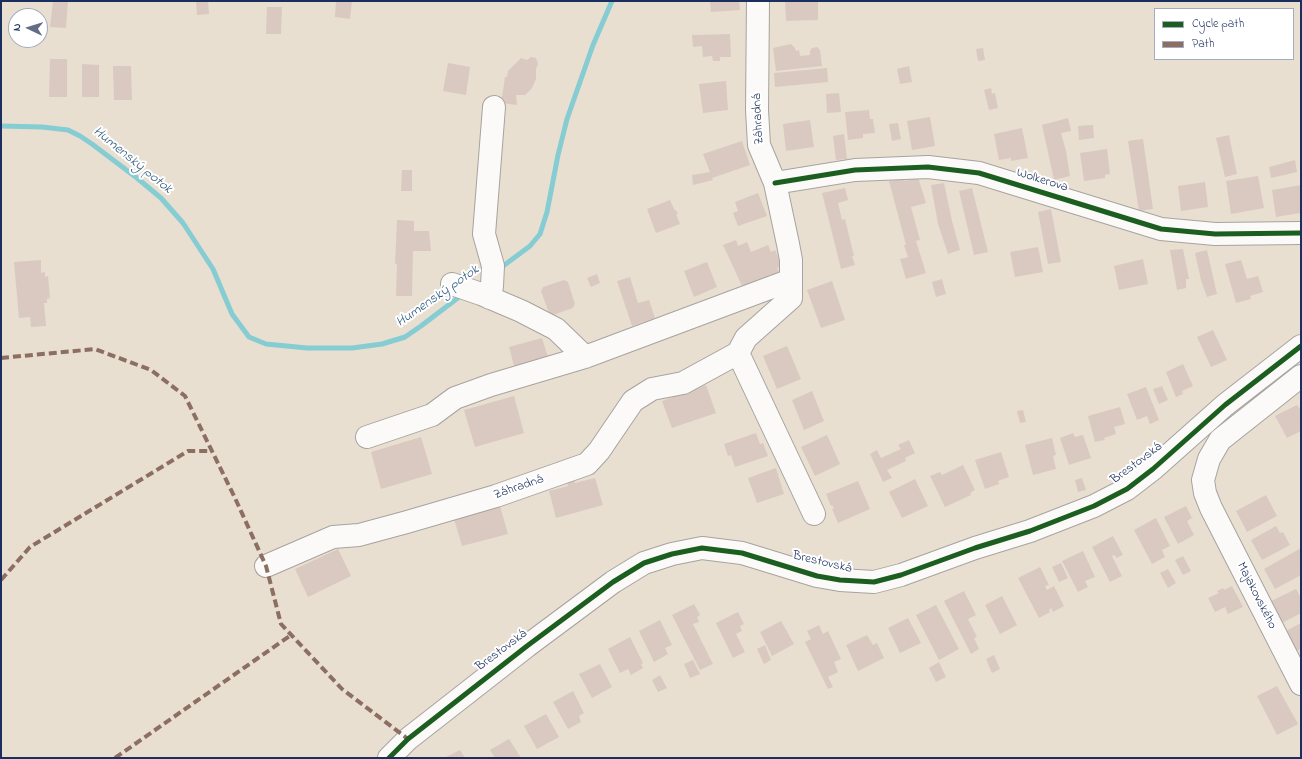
<!DOCTYPE html>
<html>
<head>
<meta charset="utf-8">
<style>
  body { margin:0 }
  #map { position:relative; width:1302px; height:759px; overflow:hidden; background:#e8dfd0; font-family:"Indie Flower",sans-serif }
  canvas { display:block }
  .frame { position:absolute; inset:0; border:2px solid #1b2f5e; pointer-events:none }
  .legend { position:absolute; left:1154px; top:8px; width:140px; height:52px; box-sizing:border-box; background:#fff; border:1px solid #a4acbf; margin:0; padding:5px 7px; list-style:none; font-size:12px; color:#1b2f5e }
  .legend li { display:flex; align-items:center; gap:8px; height:20px }
  .legend b { width:20px; border:1px solid #a4acbf }
  .north { position:absolute; left:8px; top:8px; width:40px; height:40px; box-sizing:border-box; background:#fff; border:1px solid #a4acbf; border-radius:50%; rotate:274deg; font-size:11px; font-weight:700; line-height:16px; text-align:center; color:#1b2f5e }
  .north::after { content:''; display:block; margin:auto; width:14px; height:18px; background:#636d86; clip-path:polygon(50% 0,100% 100%,50% 72%,0 100%) }
</style>
</head>
<body>
<div id="map">
<canvas width="1302" height="759"></canvas>
<div class="frame"></div>
<ul class="legend">
<li><b style="height:5px;background:#1b5e20"></b>Cycle path</li>
<li><b style="height:5px;background:#8d6e63"></b>Path</li>
</ul>
<div class="north">N</div>
</div>
<script>
const ctx = document.querySelector('canvas').getContext('2d');
ctx.lineJoin = 'round';
function toPath(rows) {
  const path = new Path2D();
  for (const r of rows) {
    path.moveTo(r[0], r[1]);
    for (let i = 2; i < r.length; i += 2) path.lineTo(r[i], r[i + 1]);
  }
  return path;
}
function strokePath(path, color, width, dash) {
  ctx.strokeStyle = color;
  ctx.lineWidth = width;
  ctx.lineCap = dash ? 'butt' : 'round';
  ctx.setLineDash(dash || []);
  ctx.stroke(path);
}
function fill(path, color) {
  ctx.fillStyle = color;
  ctx.fill(path, 'evenodd');
}
function drawText(font, color, halo, rows, align = 'center') {
  ctx.font = font + ' "Indie Flower",sans-serif';
  ctx.lineWidth = 4;
  ctx.setLineDash([]);
  ctx.textBaseline = 'middle';
  ctx.strokeStyle = halo;
  ctx.fillStyle = color;
  for (const [text, x, y, turn = 0] of rows) {
    ctx.save();
    ctx.translate(x, y);
    ctx.rotate((+turn || 0) * Math.PI / 180);
    ctx.textAlign = isNaN(turn) ? turn : align;
    if (halo) ctx.strokeText(text, 0, 0);
    ctx.fillText(text, 0, 0);
    ctx.restore();
  }
}
const stream = toPath([
  [1,126,42,127,68,130,80,136,92,144,137,178,161,198,183,223,213,269,232,314,249,337,266,344,307,348,352,348,382,344,405,337,421,326,463,294],
  [499,269,530,246,540,234,547,212,558,155,567,119,593,45,612,1]
]);
const building = toPath([
  [53,1,68,1,66,28,50,27],
  [196,1,208,1,209,14,197,15],
  [336,1,352,1,350,19,335,17],
  [710,1,739,1,740,10,711,12],
  [785,1,818,1,818,20,786,21],
  [267,7,282,7,281,34,266,34],
  [730,34,731,57,720,57,720,61,713,61,712,56,703,57,702,46,693,47,692,35],
  [791,44,795,48,796,51,799,50,800,56,810,55,810,51,812,48,817,47,820,50,822,66,776,71,773,48],
  [983,48,985,60,978,61,976,49],
  [531,57,536,58,538,64,536,69,536,79,532,88,525,95,516,95,517,105,501,103,505,77,507,77,508,71,521,58,527,60],
  [50,59,67,59,67,97,49,97],
  [448,63,470,67,466,95,443,91],
  [82,64,99,65,99,97,82,97],
  [113,66,131,66,132,100,114,100],
  [909,66,912,82,900,84,897,69],
  [827,68,828,82,775,87,774,73],
  [726,81,728,110,703,113,699,84],
  [991,88,992,94,995,93,998,108,989,110,984,90],
  [839,93,841,112,827,113,826,94],
  [869,110,870,119,873,119,875,133,863,134,863,138,848,140,845,112],
  [930,117,935,146,912,150,907,121],
  [1068,118,1071,131,1061,133,1066,151,1070,176,1054,180,1042,125],
  [810,120,814,147,786,151,783,124],
  [898,123,901,139,892,141,889,124],
  [1093,125,1094,138,1079,140,1078,126],
  [1022,128,1028,158,1011,161,1011,158,999,160,994,134],
  [844,134,847,159,836,160,833,136],
  [1229,135,1237,174,1225,177,1216,138],
  [1143,139,1153,209,1139,211,1128,141],
  [742,141,750,165,712,178,713,180,693,185,692,175,710,172,703,154],
  [1107,149,1110,174,1105,175,1105,178,1084,181,1080,153],
  [1295,160,1297,172,1271,178,1269,167],
  [402,170,412,170,412,191,401,191],
  [1258,176,1264,208,1231,214,1226,181],
  [918,177,926,203,911,207,920,240,916,241,926,273,906,279,900,259,908,257,904,245,906,245,889,181,904,179,905,181],
  [1205,182,1208,207,1181,211,1178,186],
  [944,183,952,221,960,250,948,254,938,224,931,185],
  [1301,185,1300,213,1276,217,1272,190],
  [845,188,848,200,838,203,842,220,845,219,854,256,852,256,855,265,841,269,822,193],
  [972,188,988,252,974,255,959,191],
  [758,193,767,216,738,226,733,213,738,211,735,202],
  [670,200,675,211,676,210,678,214,676,214,680,224,656,233,647,209],
  [1051,209,1061,262,1048,264,1038,212],
  [397,220,414,221,414,231,429,231,431,251,413,251,412,296,396,296,397,264,395,264],
  [736,240,738,246,747,242,751,252,768,245,771,252,775,250,782,266,777,268,779,272,743,288,723,245],
  [1038,247,1043,272,1015,277,1010,252],
  [1183,249,1189,279,1186,279,1186,288,1177,290,1170,250],
  [1207,250,1217,294,1207,297,1201,280,1195,253],
  [1143,259,1148,284,1119,290,1114,266],
  [41,260,41,273,45,272,45,277,48,276,50,298,47,299,47,303,44,303,46,326,31,327,30,317,19,318,14,262],
  [1241,260,1247,279,1258,276,1263,292,1250,296,1251,299,1236,303,1225,264],
  [707,262,717,287,694,297,684,271],
  [597,274,600,283,591,287,587,278],
  [630,277,638,303,649,300,655,318,632,326,617,281],
  [942,279,946,294,936,297,932,282],
  [564,280,568,282,575,304,573,308,553,315,549,313,541,291,543,287],
  [832,281,845,320,821,328,807,290],
  [1213,330,1227,360,1211,367,1197,337],
  [542,338,548,357,514,366,509,347],
  [787,346,801,379,777,389,763,356],
  [1183,364,1193,386,1182,391,1183,394,1176,397,1166,372],
  [706,385,716,413,672,428,662,401],
  [1162,386,1168,400,1159,404,1153,389],
  [1146,387,1159,420,1150,424,1147,416,1137,420,1127,394],
  [812,391,824,421,804,430,792,400],
  [514,396,524,433,475,447,464,410],
  [1297,405,1301,410,1301,431,1287,438,1275,416],
  [1120,407,1125,424,1114,427,1116,434,1104,438,1105,440,1095,442,1088,416],
  [1023,410,1026,422,1020,423,1017,411],
  [756,433,760,444,763,443,768,456,735,467,731,455,728,456,724,444],
  [1073,433,1075,437,1083,435,1091,458,1069,465,1060,438],
  [827,435,840,464,815,476,801,447],
  [421,437,432,474,381,489,371,452],
  [1052,438,1056,455,1053,456,1056,469,1033,475,1025,445],
  [909,440,915,453,905,458,906,461,887,470,892,478,883,482,870,454,877,450,881,458,901,449,898,445],
  [1001,452,1009,477,998,481,999,484,985,489,975,460],
  [963,465,975,490,970,493,971,495,945,507,930,476,940,472,942,475],
  [776,468,784,494,757,503,748,478],
  [595,478,603,505,556,518,549,491,568,486,567,482,574,479,575,483],
  [1082,478,1086,490,1078,492,1075,480],
  [915,479,928,506,902,518,889,492],
  [858,481,870,509,838,523,832,509,834,509,832,505,831,506,826,494],
  [1266,495,1277,516,1247,532,1236,511],
  [500,506,508,534,462,546,454,519,480,508,481,512],
  [1186,506,1192,518,1187,521,1194,535,1178,544,1164,517],
  [1156,518,1170,546,1162,550,1165,557,1152,564,1134,530],
  [1276,526,1280,533,1283,532,1290,545,1262,560,1251,540],
  [1113,536,1123,555,1116,558,1115,555,1112,556,1122,576,1110,582,1092,547],
  [1301,548,1301,575,1275,589,1264,569],
  [338,549,351,576,308,597,295,569],
  [1083,551,1095,577,1085,581,1088,587,1078,592,1062,561],
  [1183,556,1191,571,1183,575,1175,560],
  [1061,563,1068,578,1059,582,1052,567],
  [1040,567,1049,585,1045,586,1047,590,1054,586,1064,606,1053,612,1051,608,1049,610,1050,612,1039,618,1018,578],
  [1168,569,1176,583,1168,588,1160,573],
  [1232,586,1243,607,1228,614,1225,607,1215,612,1208,598,1219,593,1217,591,1223,588,1224,590],
  [1296,589,1301,598,1301,613,1280,624,1269,602],
  [964,591,976,615,968,619,977,637,974,638,979,649,971,654,944,601],
  [1002,596,1017,625,1000,634,985,605],
  [694,604,700,615,697,617,699,622,693,624,713,664,700,670,672,615],
  [936,605,959,649,939,660,916,615],
  [738,612,744,624,740,626,742,631,736,634,745,652,733,658,716,623],
  [908,618,921,643,900,653,888,628],
  [660,620,672,645,665,648,668,654,654,662,639,631],
  [781,621,794,644,772,656,760,632],
  [1301,623,1301,649,1294,652,1284,632],
  [819,625,823,634,828,631,841,659,834,662,838,672,828,677,833,687,828,689,805,642,811,639,807,631],
  [867,635,873,645,877,643,884,658,858,671,846,645],
  [630,637,643,663,641,664,643,668,631,675,628,669,620,673,608,649],
  [765,645,771,660,764,664,757,649],
  [994,655,1000,669,992,673,986,659],
  [693,660,700,674,690,678,684,664],
  [939,662,946,677,936,682,929,668],
  [600,664,612,687,592,698,579,674],
  [660,675,667,688,658,692,652,680],
  [1277,686,1298,724,1277,735,1257,696],
  [573,691,584,713,579,716,581,722,568,729,553,702],
  [546,714,559,737,537,749,524,726],
  [509,739,521,758,495,758,490,750],
  [460,750,465,758,444,758]
]);
const minor = toPath([
  [775,183,855,170,928,167,979,173,1161,229,1215,234,1301,233],
  [452,284,481,294,521,311,556,329,585,357],
  [490,298,492,286,493,266,484,234,494,107],
  [738,353,814,514],
  [1301,376,1220,440,1209,459,1203,480,1205,493,1211,508,1301,684],
  [367,437,432,415,455,398,491,385,585,357,791,280],
  [266,566,333,537,359,535,407,522,496,496,587,464,599,451,633,401,652,389,683,383,738,353,746,338,791,298,791,260,788,244,775,183,759,145,757,110,758,1],
  [389,758,408,739,527,646,613,582,644,563,672,554,702,548,742,553,817,576,840,580,874,582,901,575,975,548,1030,531,1094,506,1127,489,1153,469,1225,405,1301,346]
]);
const quiet = toPath([
  [1,358,95,349,151,370,185,396,235,498,266,566,281,624,342,689,408,739],
  [1,580,30,547,188,451,212,451],
  [115,758,291,635]
]);
const cycleway = toPath([
  [775,183,855,170,928,167,979,173,1161,229,1215,234,1301,233],
  [389,758,408,739,527,646,613,582,644,563,672,554,702,548,742,553,817,576,840,580,874,582,901,575,975,548,1030,531,1094,506,1127,489,1153,469,1225,405,1301,346]
]);
const streetNames = [
  ["Záhradná",759,119,-93],
  ["Wolkerova",1042,181,17],
  ["Brestovská",1137,464,-37],
  ["Záhradná",519,488,-19],
  ["Brestovská",822,563,13],
  ["Majakovského",1256,596,63],
  ["Brestovská",502,651,-37]
];
const waterNames = [
  ["Humenský potok",132,161,39],
  ["Humenský potok",438,297,-35]
];
strokePath(stream, '#85ccd3', 5);
fill(building, '#dac9c0');
strokePath(minor, '#a6a3a0', 24);
strokePath(minor, '#fcfaf8', 22);
strokePath(quiet, '#8d6e63', 4, [8, 4]);
strokePath(cycleway, '#1b5e20', 5);
drawText('13px', '#1b2f5e', '#fff', streetNames);
drawText('italic 14px', '#2e5c81', '#fff', waterNames);
</script>
</body>
</html>
